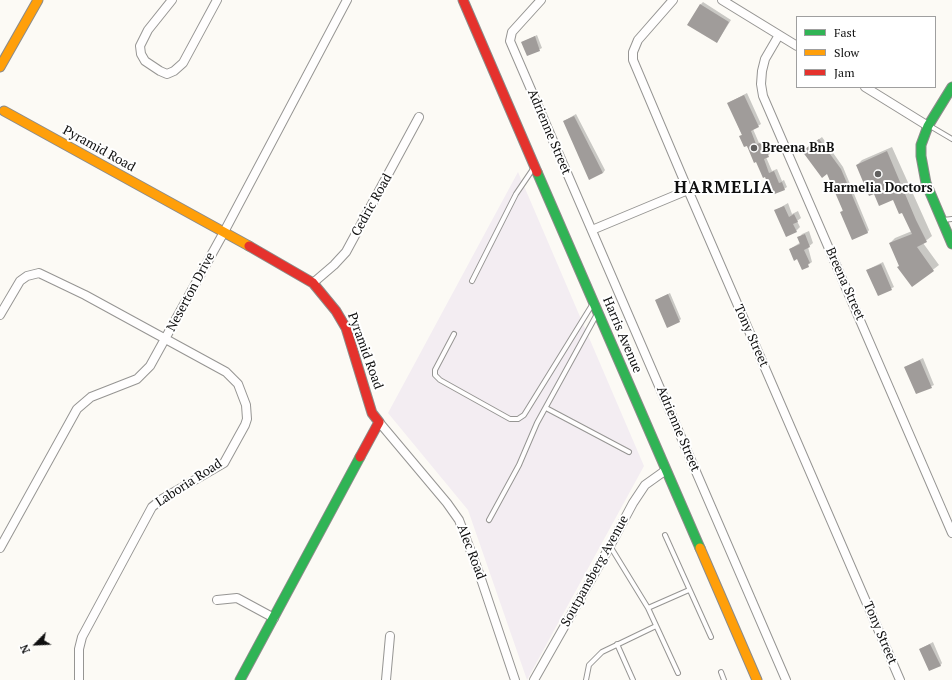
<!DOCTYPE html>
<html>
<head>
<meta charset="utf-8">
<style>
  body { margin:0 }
  #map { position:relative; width:952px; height:680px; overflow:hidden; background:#fcfaf5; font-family:"PT Serif",serif }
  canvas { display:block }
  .legend { position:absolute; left:796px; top:16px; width:140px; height:72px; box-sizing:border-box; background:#fff; border:1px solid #9f9f9f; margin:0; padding:5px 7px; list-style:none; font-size:12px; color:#0f0f0f }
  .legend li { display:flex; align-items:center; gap:8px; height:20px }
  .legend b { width:20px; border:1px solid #9f9f9f }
  .north { position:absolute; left:16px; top:624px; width:40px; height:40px; -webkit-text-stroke:3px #fff; paint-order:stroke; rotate:246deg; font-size:11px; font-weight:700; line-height:16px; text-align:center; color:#0f0f0f }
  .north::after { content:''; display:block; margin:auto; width:14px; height:18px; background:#0f0f0f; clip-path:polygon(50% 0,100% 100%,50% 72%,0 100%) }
</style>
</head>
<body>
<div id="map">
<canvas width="952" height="680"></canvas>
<ul class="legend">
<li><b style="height:5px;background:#30b455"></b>Fast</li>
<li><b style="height:5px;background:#ff9f0a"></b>Slow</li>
<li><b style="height:5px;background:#e5322d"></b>Jam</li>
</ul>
<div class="north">N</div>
</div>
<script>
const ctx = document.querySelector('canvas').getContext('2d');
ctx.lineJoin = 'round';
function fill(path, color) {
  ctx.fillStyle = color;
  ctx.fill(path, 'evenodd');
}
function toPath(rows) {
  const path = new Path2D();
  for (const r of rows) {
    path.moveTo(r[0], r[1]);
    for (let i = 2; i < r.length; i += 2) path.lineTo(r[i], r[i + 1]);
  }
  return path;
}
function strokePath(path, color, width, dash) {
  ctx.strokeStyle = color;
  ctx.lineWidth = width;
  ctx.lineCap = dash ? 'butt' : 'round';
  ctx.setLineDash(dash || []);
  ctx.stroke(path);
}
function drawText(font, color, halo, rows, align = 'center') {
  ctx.font = font + ' "PT Serif",serif';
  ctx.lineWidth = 4;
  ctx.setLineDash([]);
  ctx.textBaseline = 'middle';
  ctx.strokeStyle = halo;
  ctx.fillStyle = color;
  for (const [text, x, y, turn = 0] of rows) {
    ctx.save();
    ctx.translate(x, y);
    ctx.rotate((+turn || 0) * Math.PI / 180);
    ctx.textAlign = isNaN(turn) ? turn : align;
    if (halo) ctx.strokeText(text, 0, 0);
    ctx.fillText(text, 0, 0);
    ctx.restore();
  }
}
const industrial = toPath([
  [518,172,644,466,527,680,468,510,388,413]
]);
const shadow = toPath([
  [703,2,731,20,719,39,700,5],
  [537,35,542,48,528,55,523,42],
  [747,93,761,124,753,129,759,143,763,141,766,148,768,147,771,153,766,157,772,171,777,169,782,181,784,180,787,187,784,189,766,175,740,136,742,135,728,103],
  [576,114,605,170,603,173,564,121],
  [822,137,843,167,869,230,867,233,841,212,843,210,828,173,806,149],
  [892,147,932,236,923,243,939,265,912,286,890,243,895,238,912,231,902,212,893,199,874,192,857,165,862,160],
  [788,203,792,214,798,211,801,218,797,221,800,227,796,231,776,210],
  [809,231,813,243,808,247,812,262,802,269,798,258,790,249,801,242,799,238,802,234],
  [883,262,894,287,878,295,867,270],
  [670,293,681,319,679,321,656,300],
  [923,358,934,385,916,393,905,367],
  [933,642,942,663,940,666,920,649]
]);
const building = toPath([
  [700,4,729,22,717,43,687,25],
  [535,36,540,51,527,56,521,42],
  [744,95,759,127,751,131,756,144,761,143,763,149,766,149,769,157,764,159,769,173,774,171,779,183,782,182,785,190,772,195,765,177,763,178,756,162,754,163,747,146,744,147,739,136,742,135,727,103],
  [574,116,603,173,589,180,563,121],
  [819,139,841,169,868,233,852,240,840,212,843,211,827,174,822,178,802,151],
  [887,151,916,220,927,242,917,247,934,271,912,287,897,267,899,266,889,243,912,234,902,213,899,214,893,200,879,206,874,194,869,196,856,165],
  [784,206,789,217,794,214,798,222,793,224,797,232,786,237,774,210],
  [805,234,810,247,804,250,810,263,808,264,809,267,802,270,797,259,794,261,789,249,800,244,797,237],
  [881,264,892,290,878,296,866,270],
  [668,294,680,322,667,328,655,300],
  [920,360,932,388,916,394,904,367],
  [930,644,941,666,929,671,919,649]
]);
const lane = toPath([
  [930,126,952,139],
  [943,220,952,219],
  [472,281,516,194,533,169],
  [454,334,435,370,435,375,440,380,510,419,518,419,524,415,592,305],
  [546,408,629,452],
  [489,520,519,465,537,423,597,314],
  [665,535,711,637],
  [610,546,648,608,678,673],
  [648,608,689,590],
  [617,644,633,680],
  [721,672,724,680],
  [586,680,589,665,602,652,656,626]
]);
const street = toPath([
  [172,0,148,30,140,46,141,54,145,61,160,71,167,74,174,71,183,63,217,0],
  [541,0,512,32,510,41,786,680],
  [673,0,638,40,633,52,633,60,688,190,900,680],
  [722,0,797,46],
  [779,35,765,59,762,71,761,84,763,96,952,533],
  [865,87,928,126],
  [592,230,688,190],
  [313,283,334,265,346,252,419,117],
  [0,315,20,281,27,276,39,273,85,295,226,372,238,384,246,405,247,419,245,425,224,463,162,499,152,507,82,637,79,649,79,680],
  [379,422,447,503,459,520,479,573,515,680],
  [0,548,77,409,91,397,137,379,150,366,224,232,347,0],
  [217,600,237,598,274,618],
  [386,680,390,636],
  [534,680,610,546,633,503,645,485,666,470]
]);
const fast = toPath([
  [952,87,928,126,921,145,921,156,926,183,952,244],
  [537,172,700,548],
  [240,680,360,457]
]);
const slow = toPath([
  [0,67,38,0],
  [4,111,249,246],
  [700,548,757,680]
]);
const jam = toPath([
  [463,0,537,172],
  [249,246,313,283,336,311,346,328,372,413,379,422,360,457]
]);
const markers = [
  [754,148,4,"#626160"],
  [878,174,4,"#626160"]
];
const streetNames = [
  ["Adrienne Street",549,132,67],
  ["Pyramid Road",99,149,29],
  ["Cedric Road",372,205,-61],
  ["Breena Street",845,284,66],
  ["Neserton Drive",191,292,-62],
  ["Harris Avenue",622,335,67],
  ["Tony Street",751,336,66],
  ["Pyramid Road",365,351,70],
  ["Adrienne Street",678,429,67],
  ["Laboria Road",189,483,-33],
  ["Alec Road",471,552,69],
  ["Soutpansberg Avenue",595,571,-61],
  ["Tony Street",880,633,67]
];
const poiNames = [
  ["Breena BnB",762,148],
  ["Harmelia Doctors",878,188,"center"]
];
const districtNames = [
  ["HARMELIA",724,188]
];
fill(industrial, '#f3edf2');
fill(shadow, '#0003');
fill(building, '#a09c9a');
strokePath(lane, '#969593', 6);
strokePath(street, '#969593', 10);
strokePath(fast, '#8c8b89', 11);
strokePath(slow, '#8c8b89', 11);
strokePath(jam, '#8c8b89', 11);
strokePath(lane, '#fffefe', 4);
strokePath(street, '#fffefe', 8);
strokePath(fast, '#30b455', 9);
strokePath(slow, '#ff9f0a', 9);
strokePath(jam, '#e5322d', 9);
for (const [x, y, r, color] of markers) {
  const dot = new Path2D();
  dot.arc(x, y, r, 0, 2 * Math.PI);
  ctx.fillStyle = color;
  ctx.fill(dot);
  strokePath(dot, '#fff', 1.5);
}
drawText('13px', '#0f0f0f', '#fff', streetNames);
drawText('bold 13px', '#0f0f0f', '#fff', poiNames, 'left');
ctx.letterSpacing = '1px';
drawText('bold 17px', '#0f0f0f', '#fff', districtNames);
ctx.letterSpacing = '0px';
</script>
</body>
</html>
